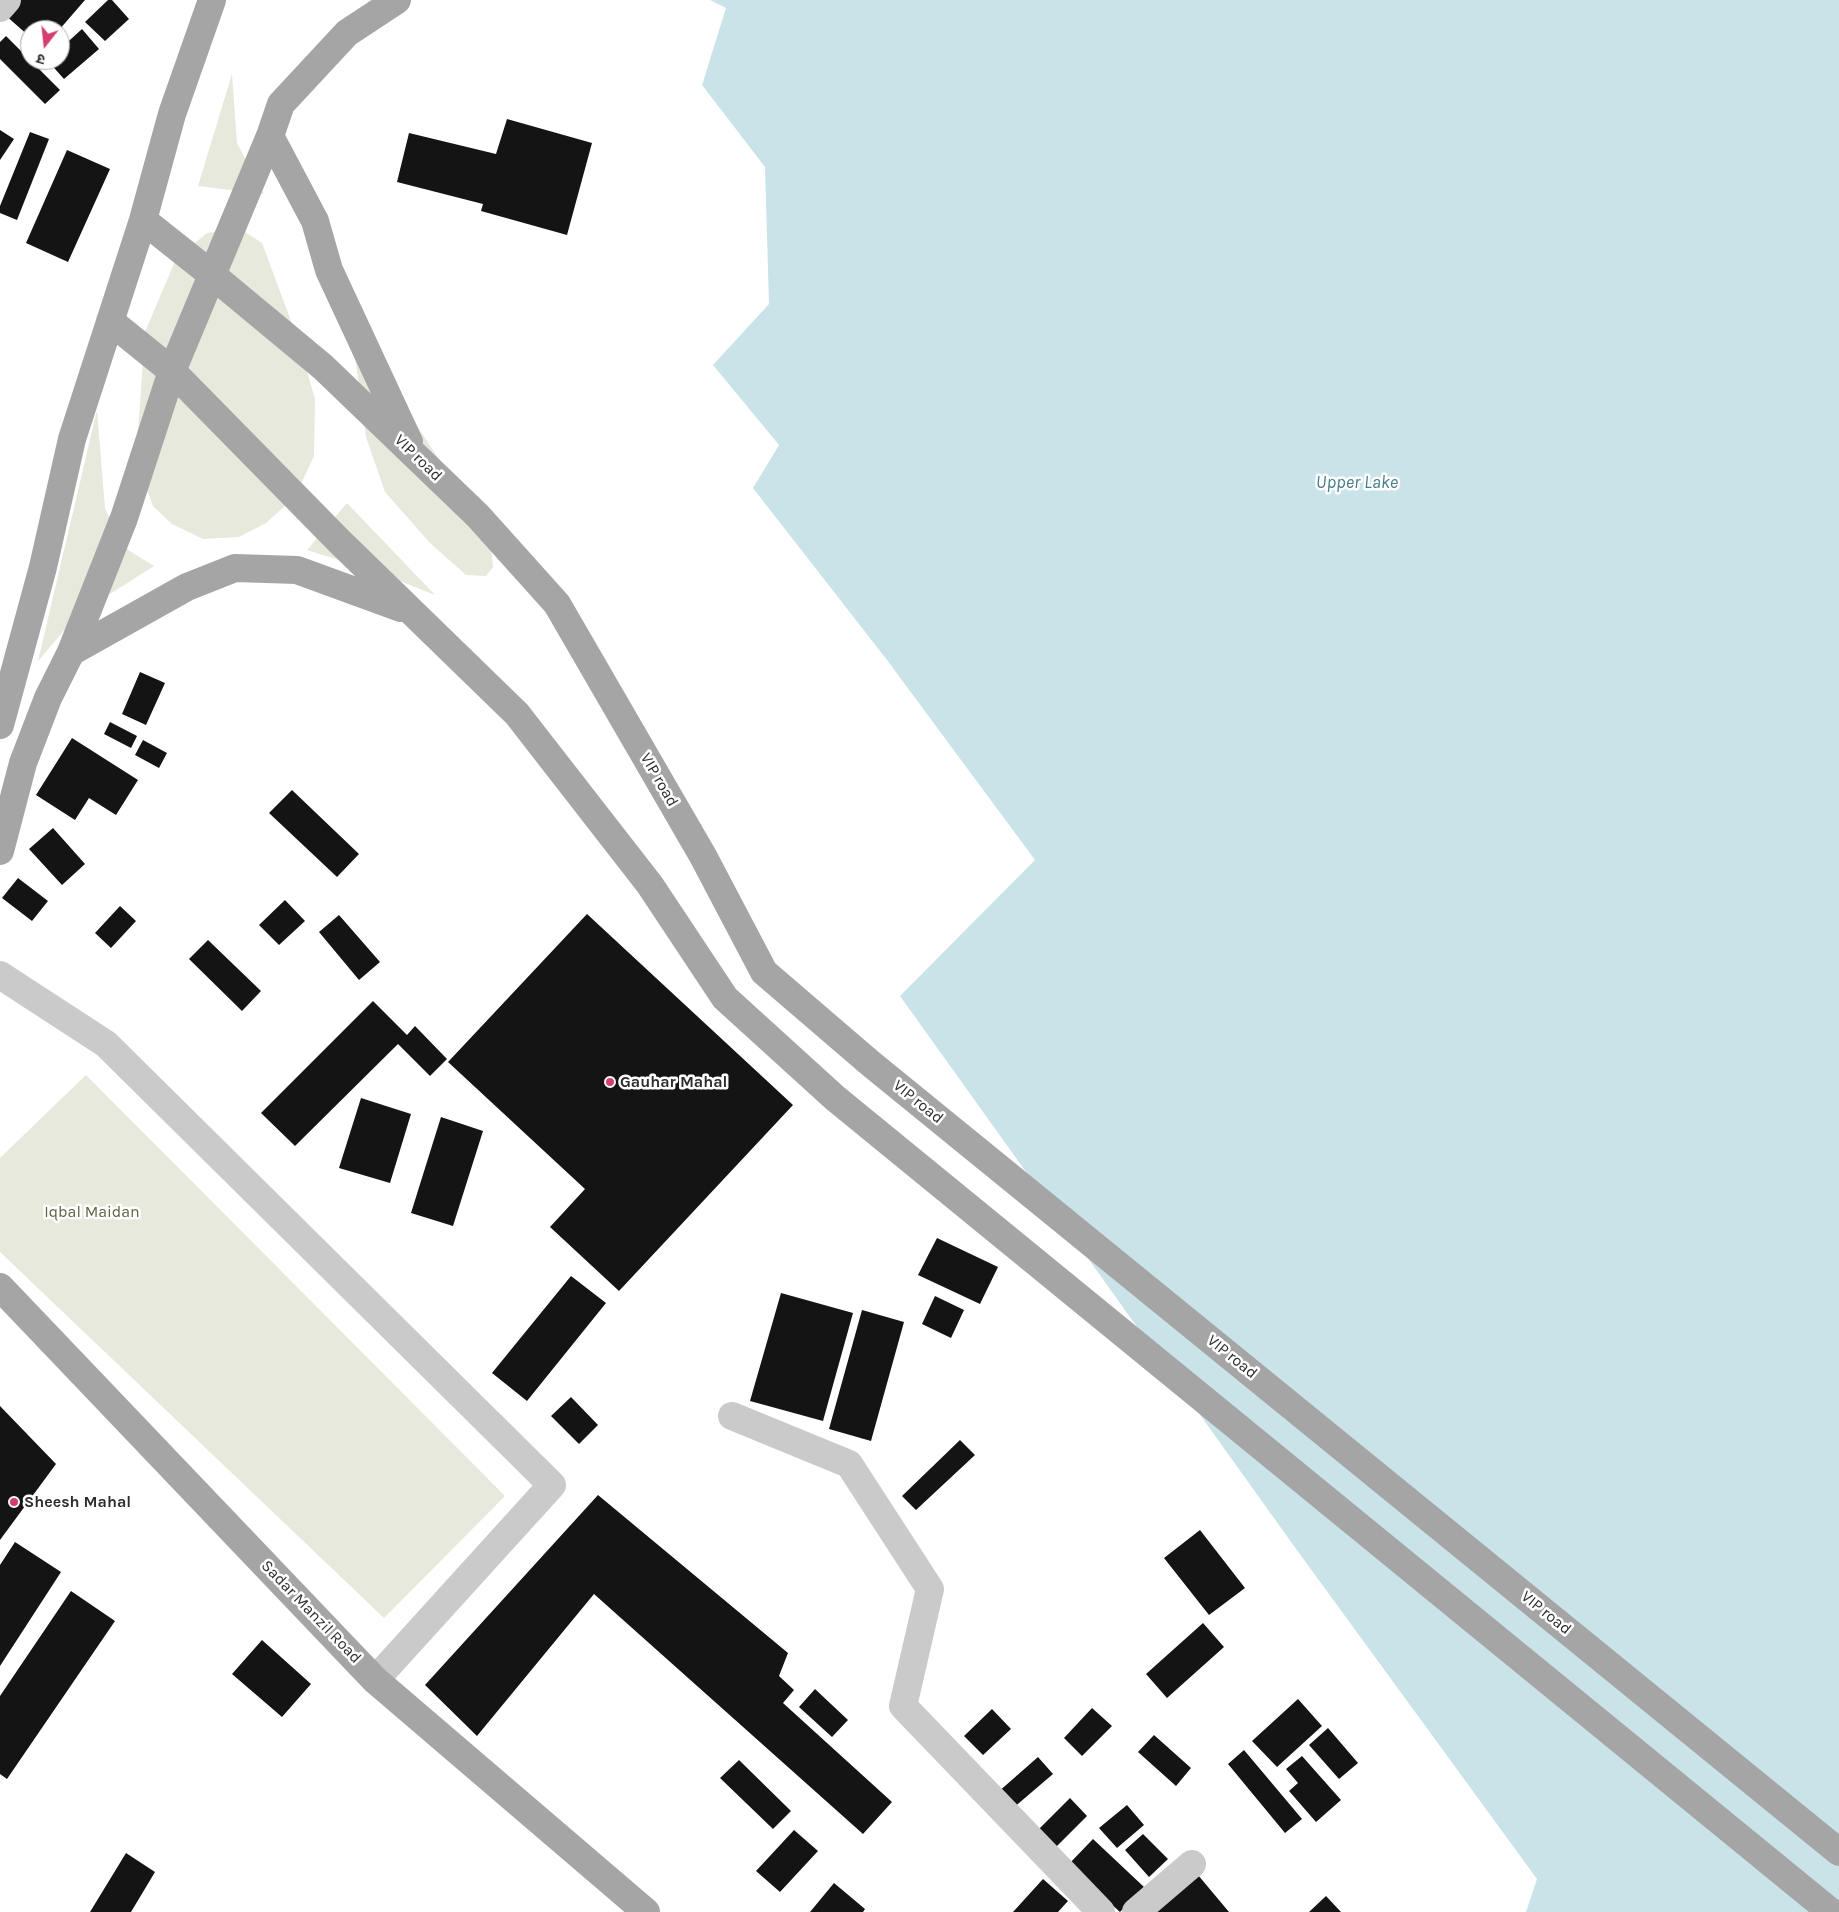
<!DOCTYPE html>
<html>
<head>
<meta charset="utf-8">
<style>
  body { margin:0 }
  #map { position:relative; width:1839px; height:1912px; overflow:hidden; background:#fff; font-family:Karla,"Noto Sans Devanagari",sans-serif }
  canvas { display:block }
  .north { position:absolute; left:20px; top:20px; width:50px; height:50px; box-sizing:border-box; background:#fff; border:1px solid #ababab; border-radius:50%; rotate:196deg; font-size:14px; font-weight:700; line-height:20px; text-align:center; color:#2d2d2d }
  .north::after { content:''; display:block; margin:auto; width:18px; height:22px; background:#d53e6d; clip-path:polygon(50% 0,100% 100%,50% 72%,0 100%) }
</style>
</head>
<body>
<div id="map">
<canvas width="1839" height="1912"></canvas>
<div class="north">उ</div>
</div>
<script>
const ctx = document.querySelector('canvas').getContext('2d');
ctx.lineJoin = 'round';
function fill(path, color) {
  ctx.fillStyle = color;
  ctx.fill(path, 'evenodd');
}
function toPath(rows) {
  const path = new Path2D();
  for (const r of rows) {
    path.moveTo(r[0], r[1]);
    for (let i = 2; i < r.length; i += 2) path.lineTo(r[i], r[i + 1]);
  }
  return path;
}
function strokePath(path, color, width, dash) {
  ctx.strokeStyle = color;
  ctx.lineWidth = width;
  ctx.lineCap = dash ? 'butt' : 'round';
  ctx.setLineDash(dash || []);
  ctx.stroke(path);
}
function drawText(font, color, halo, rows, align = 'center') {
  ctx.font = font + ' Karla,sans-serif';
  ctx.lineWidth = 5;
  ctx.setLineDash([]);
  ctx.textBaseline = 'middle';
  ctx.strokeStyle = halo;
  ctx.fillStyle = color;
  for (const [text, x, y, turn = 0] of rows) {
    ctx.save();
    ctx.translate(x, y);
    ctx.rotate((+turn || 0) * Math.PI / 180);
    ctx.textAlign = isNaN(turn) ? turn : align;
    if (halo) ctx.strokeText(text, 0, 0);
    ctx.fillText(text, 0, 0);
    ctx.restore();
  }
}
const green = toPath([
  [232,74,237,143,264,194,198,186],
  [239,228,262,243,297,337,315,399,314,456,295,497,266,523,239,537,203,539,172,524,153,506,136,460,145,332,176,259,207,233],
  [351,327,457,486,491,546,493,567,486,576,466,575,430,543,385,492,366,437],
  [97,410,105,509,128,550,154,566,77,615,38,661],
  [347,503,435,595,380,573,307,550],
  [86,1075,505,1496,384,1618,0,1252,0,1158]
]);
const water = toPath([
  [710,0,1839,0,1839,1912,1526,1912,1537,1879,1299,1553,900,996,1035,860,887,660,753,488,779,445,713,365,769,304,765,167,702,85,726,8]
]);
const building = toPath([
  [16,0,85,0,59,30,30,30,30,37,4,14],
  [108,0,112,0,129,19,105,41,85,22],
  [82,29,99,49,64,79,47,60,60,60,60,49],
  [6,36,60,90,45,104,0,59,0,42],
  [507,119,592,143,567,235,481,211,483,204,397,182,409,133,496,154],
  [0,130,14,139,0,160],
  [30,132,49,139,17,220,0,213,0,206],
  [67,150,110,169,68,262,26,243],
  [140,672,165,683,146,725,122,714],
  [110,722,137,736,131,748,104,734],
  [72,738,138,780,116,815,89,798,75,820,36,795],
  [143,740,167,753,159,768,135,755],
  [292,790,359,854,337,877,269,813],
  [53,828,85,864,62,885,29,849],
  [18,878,48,901,32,921,2,898],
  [285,900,305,921,279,945,259,925],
  [120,906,136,921,111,948,95,933],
  [587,914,793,1105,619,1291,550,1227,585,1189,448,1062],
  [339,915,380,962,359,980,319,932],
  [208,940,261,991,242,1011,189,959],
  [373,1001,407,1035,415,1026,447,1059,430,1076,398,1044,295,1146,261,1113],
  [361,1098,411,1114,390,1183,339,1168],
  [441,1117,483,1131,453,1226,411,1213],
  [937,1238,998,1267,980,1304,918,1275],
  [571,1276,606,1303,527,1401,492,1373],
  [781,1293,853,1313,823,1421,750,1401],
  [935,1296,964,1310,951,1338,922,1324],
  [862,1310,904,1322,871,1441,829,1429],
  [571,1397,598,1425,579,1444,551,1416],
  [0,1406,56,1464,0,1540],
  [960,1440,975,1455,916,1510,902,1496],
  [598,1495,788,1653,779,1676,794,1690,783,1703,892,1802,863,1834,594,1594,477,1736,425,1685],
  [1200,1530,1245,1588,1209,1615,1164,1558],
  [15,1542,61,1572,0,1666,0,1565],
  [71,1591,115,1621,7,1779,0,1774,0,1696],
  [1203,1623,1224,1647,1167,1698,1146,1674],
  [262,1640,311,1684,282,1717,232,1674],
  [815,1689,848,1720,832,1737,799,1707],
  [1298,1699,1322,1726,1277,1767,1252,1741],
  [1092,1708,1112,1726,1082,1756,1064,1738],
  [992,1709,1011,1729,983,1755,964,1736],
  [1328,1728,1358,1763,1339,1779,1309,1745],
  [1154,1735,1191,1768,1176,1786,1138,1752],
  [1244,1750,1302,1819,1285,1833,1228,1764],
  [1302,1756,1341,1800,1316,1822,1289,1791,1298,1783,1286,1769],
  [1038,1757,1053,1774,1012,1809,997,1793],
  [739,1760,791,1811,773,1829,720,1778],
  [1070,1798,1087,1816,1056,1847,1039,1829],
  [1127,1805,1144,1825,1117,1848,1099,1828],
  [794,1830,818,1851,780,1892,756,1871],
  [1143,1834,1168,1859,1149,1877,1125,1850],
  [1093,1839,1144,1887,1120,1912,1068,1865],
  [126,1853,155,1872,131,1912,90,1912],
  [1198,1875,1229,1912,1154,1912],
  [1043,1879,1068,1901,1058,1912,1013,1912],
  [834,1883,865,1909,863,1912,810,1912],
  [1326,1896,1341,1912,1309,1912]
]);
const minor = toPath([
  [0,8,7,0],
  [0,975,106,1044,552,1485,375,1680],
  [732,1416,849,1464,930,1589,903,1706,1101,1912],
  [1136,1912,1192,1864]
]);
const major = toPath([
  [270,136,315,221,329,270,409,442],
  [143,220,211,274,323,367,478,516,557,604,703,856,764,972,870,1063,1839,1852],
  [110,321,172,371,339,541,517,714,650,885,725,998,835,1098,1831,1912],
  [71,652,187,587,235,568,297,570,401,608],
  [0,725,43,567,72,439,143,220,172,114,212,0],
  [0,851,23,763,48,698,71,652,124,518,172,371,270,136,281,104,347,33,397,0],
  [0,1287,375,1680,646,1912]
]);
const markers = [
  [610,1082,5,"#d53e6d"],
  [14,1502,5,"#d53e6d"]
];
const streetNames = [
  ["VIP road",418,458,44],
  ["VIP road",659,780,60],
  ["VIP road",918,1102,39],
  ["VIP road",1232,1357,39],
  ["Sadar Manzil Road",311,1612,46],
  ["VIP road",1546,1613,39]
];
const poiNames = [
  ["Gauhar Mahal",620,1082],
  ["Sheesh Mahal",24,1502]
];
const parkNames = [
  ["Iqbal Maidan",92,1212]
];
const waterNames = [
  ["Upper Lake",1357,483]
];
fill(green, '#e6e9dc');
fill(water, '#cae3e8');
fill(building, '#141414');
strokePath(minor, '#cacaca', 28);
strokePath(major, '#a5a5a5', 28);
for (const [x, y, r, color] of markers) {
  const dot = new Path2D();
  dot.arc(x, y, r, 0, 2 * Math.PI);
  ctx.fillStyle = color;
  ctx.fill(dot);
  strokePath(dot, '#fff', 2);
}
drawText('16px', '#2d2d2d', '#fff', streetNames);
drawText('bold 16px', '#2d2d2d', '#fff', poiNames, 'left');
drawText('16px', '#59643f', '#fff', parkNames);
drawText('italic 18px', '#437d87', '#fff', waterNames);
</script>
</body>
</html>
